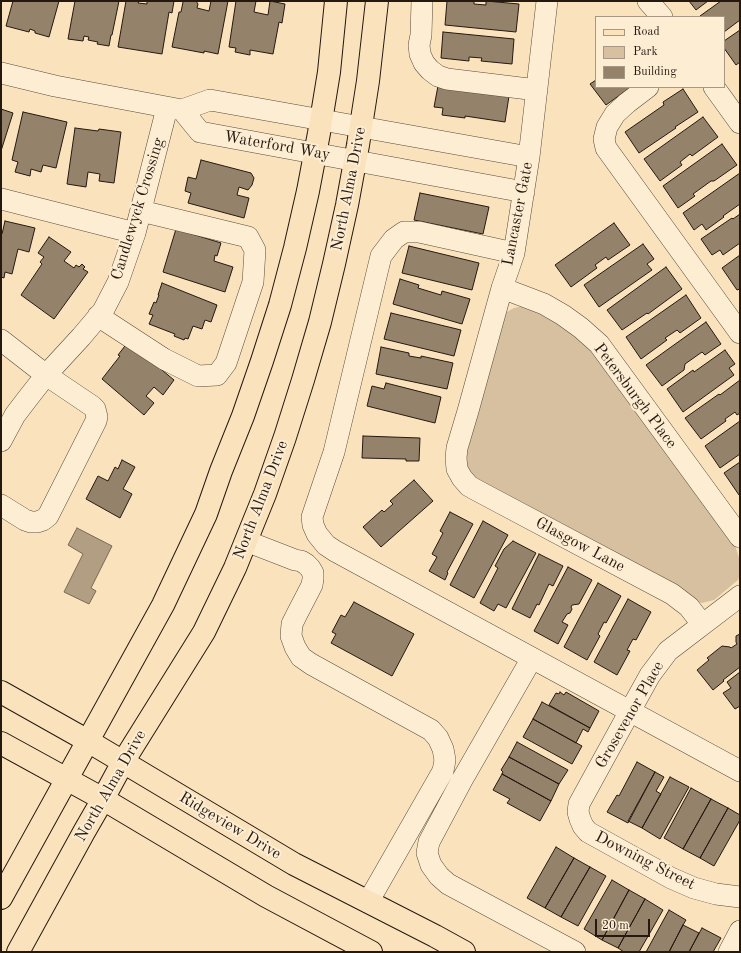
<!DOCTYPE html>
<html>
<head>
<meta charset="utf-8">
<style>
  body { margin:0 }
  #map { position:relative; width:741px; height:953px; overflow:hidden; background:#fae3bc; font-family:"Old Standard TT",serif }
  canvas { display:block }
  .frame { position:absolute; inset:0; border:2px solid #251811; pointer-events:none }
  .legend { position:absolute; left:595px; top:16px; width:130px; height:72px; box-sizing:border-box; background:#fcedd3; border:1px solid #a69885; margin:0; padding:5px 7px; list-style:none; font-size:12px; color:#251811 }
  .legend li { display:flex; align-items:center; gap:8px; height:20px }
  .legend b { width:20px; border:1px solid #a69885 }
  .scale { position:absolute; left:595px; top:919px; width:55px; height:18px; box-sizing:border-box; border:2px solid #251811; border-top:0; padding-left:5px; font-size:12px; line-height:14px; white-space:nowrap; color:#251811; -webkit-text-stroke:3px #fcedd3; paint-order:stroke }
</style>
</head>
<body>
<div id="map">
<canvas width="741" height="953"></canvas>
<div class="frame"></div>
<ul class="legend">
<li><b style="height:5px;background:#fae3bc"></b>Road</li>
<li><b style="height:11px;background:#d6c09f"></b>Park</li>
<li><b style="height:11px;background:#94826a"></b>Building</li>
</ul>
<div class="scale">20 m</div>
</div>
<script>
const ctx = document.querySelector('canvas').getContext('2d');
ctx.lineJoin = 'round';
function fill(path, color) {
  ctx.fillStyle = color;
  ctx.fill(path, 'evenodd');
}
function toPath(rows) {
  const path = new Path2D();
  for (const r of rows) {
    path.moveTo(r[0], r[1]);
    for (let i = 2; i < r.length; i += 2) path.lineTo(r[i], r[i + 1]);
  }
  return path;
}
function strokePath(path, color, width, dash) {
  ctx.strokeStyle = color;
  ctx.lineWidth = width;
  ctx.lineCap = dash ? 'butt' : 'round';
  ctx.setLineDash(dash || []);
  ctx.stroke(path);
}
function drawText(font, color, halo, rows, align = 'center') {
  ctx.font = font + ' "Old Standard TT",serif';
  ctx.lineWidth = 4;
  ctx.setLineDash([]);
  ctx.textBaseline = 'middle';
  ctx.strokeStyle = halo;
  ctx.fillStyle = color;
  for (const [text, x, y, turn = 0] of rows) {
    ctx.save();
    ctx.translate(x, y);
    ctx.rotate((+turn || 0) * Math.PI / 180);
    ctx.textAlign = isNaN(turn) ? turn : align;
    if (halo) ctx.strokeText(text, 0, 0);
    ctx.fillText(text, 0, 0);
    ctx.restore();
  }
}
const green = toPath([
  [528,305,583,338,735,545,739,558,740,575,738,580,714,600,702,603,689,600,480,481,468,471,466,455,503,314,514,308]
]);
const water = toPath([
  [77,528,112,546,91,588,96,591,89,604,64,592,83,554,68,545,77,528]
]);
const building = toPath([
  [13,1,59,1,49,37,35,33,35,31,30,29,29,32,6,26,13,1],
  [75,1,119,1,112,35,111,35,109,46,97,44,98,42,88,40,89,37,84,36,83,41,68,39,75,1],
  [126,1,139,1,138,3,147,4,147,1,174,1,172,13,169,12,162,54,118,47,126,1],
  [184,1,196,1,198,4,197,8,209,11,211,1,228,1,218,54,204,51,204,53,172,47,179,12,181,12,183,2,184,1],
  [236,1,256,1,254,12,268,15,270,1,285,4,282,23,279,22,273,54,250,50,250,55,235,52,236,48,229,47,236,1],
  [447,1,474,1,474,4,486,5,486,1,519,4,516,32,445,25,447,1],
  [689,1,708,1,696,10,689,1],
  [721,1,740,1,740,20,724,32,724,17,701,17,700,16,721,1],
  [740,30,740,62,736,65,724,48,724,41,740,30],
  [443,32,514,39,512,64,481,61,482,58,469,57,469,61,441,58,443,32],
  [596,80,596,87,631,87,606,105,590,84,596,80],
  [438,86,509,96,505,122,465,116,465,118,442,115,443,108,434,107,438,86],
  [683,89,698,112,675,127,676,128,639,153,625,132,664,105,663,102,683,89],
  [1,109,13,113,1,151,1,109],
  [23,112,67,122,56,168,43,165,41,172,31,169,30,176,15,172,18,162,12,160,23,112],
  [703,117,718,137,692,156,690,154,680,162,682,165,660,181,644,159,703,117],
  [75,128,98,131,99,129,121,132,114,183,99,181,100,174,88,172,86,187,67,184,75,128],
  [722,144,737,165,714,181,711,181,693,194,695,196,678,208,663,186,722,144],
  [201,160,251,173,254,178,252,185,248,190,239,187,237,195,249,198,244,218,188,203,191,193,185,191,188,177,196,179,201,160],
  [740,173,740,204,723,216,724,217,706,230,702,224,694,230,683,213,740,173],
  [420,193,489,207,483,234,414,220,420,193],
  [740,214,740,243,723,255,720,250,712,255,701,239,732,218,733,219,740,214],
  [5,221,35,228,29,252,18,249,12,274,5,272,4,278,1,277,1,234,2,234,5,221],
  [614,223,630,245,608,260,606,257,595,265,597,268,571,287,555,265,614,223],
  [176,229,221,243,217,256,215,255,214,261,233,267,225,292,163,272,176,229],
  [49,237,71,252,64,261,74,268,76,265,79,267,82,264,85,267,83,269,88,272,54,319,21,295,42,264,40,262,44,257,38,253,49,237],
  [643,244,654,259,647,264,652,270,599,307,584,285,643,244],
  [409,246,479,263,472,290,402,273,409,246],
  [740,255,740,289,737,290,722,268,740,255],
  [666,267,682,289,648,314,647,313,622,330,607,310,666,267],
  [400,279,419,285,418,288,441,295,442,291,470,299,462,324,393,304,400,279],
  [162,283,217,305,211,322,205,320,202,329,193,326,188,339,185,338,184,340,174,336,175,334,149,324,153,315,149,314,154,302,156,303,159,295,158,295,162,283],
  [686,295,701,318,680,333,677,330,665,338,667,340,641,359,626,337,686,295],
  [391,313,461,330,454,356,384,339,391,313],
  [706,322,721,344,705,355,702,352,685,364,684,370,662,386,646,365,706,322],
  [128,342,174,380,163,395,154,387,146,396,154,403,144,415,102,379,120,356,118,355,128,342],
  [381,347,409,353,409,356,421,358,421,356,453,363,447,389,376,374,381,347],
  [725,350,735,364,729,368,734,375,683,412,667,389,693,370,694,372,725,350],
  [740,380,740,413,737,415,735,412,725,419,726,421,701,439,685,418,719,394,720,395,740,380],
  [386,383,441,397,435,423,367,406,372,386,384,389,386,383],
  [740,421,740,454,720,468,705,446,740,421],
  [363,436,420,438,419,461,406,461,406,459,362,458,363,436],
  [122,460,135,467,123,489,132,494,120,518,86,499,98,476,108,481,115,467,118,469,122,460],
  [740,462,740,494,739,495,724,473,740,462],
  [414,480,433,501,381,547,363,527,382,510,384,512,393,504,390,501,414,480],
  [450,512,473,524,447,572,448,573,445,580,429,571,437,557,432,554,443,533,440,531,450,512],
  [483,521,508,535,474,598,450,585,483,521],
  [513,541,536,553,506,608,498,604,494,611,480,603,498,568,495,566,504,549,513,541],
  [539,554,563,566,553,586,549,584,539,605,537,604,530,618,512,609,539,554],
  [568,567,592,580,579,604,572,605,571,607,572,609,570,613,567,614,562,622,568,625,558,644,534,631,568,567],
  [598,583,621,596,606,623,604,622,598,634,600,636,587,660,564,647,598,583],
  [628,599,651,612,636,640,633,639,627,650,630,651,617,675,594,662,628,599],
  [354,602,414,634,392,676,331,643,336,634,332,632,341,615,345,617,354,602],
  [740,634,740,667,723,680,724,681,713,690,697,670,709,660,707,658,722,646,730,647,731,648,737,644,736,642,736,636,740,634],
  [740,672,740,706,735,709,723,693,731,688,727,682,740,672],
  [560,692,564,695,566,692,599,711,590,728,549,705,556,693,559,694,560,692],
  [542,702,590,728,588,732,583,729,576,743,533,719,542,702],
  [533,719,582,746,572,764,523,737,533,719],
  [517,742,568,770,559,784,509,757,517,742],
  [509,757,559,784,551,801,502,774,503,772,501,770,509,757],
  [637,762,655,772,628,823,607,812,617,795,619,796,637,762],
  [655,772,664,777,656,791,661,794,642,828,628,821,655,772],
  [502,774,551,801,540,821,507,803,510,799,493,790,502,774],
  [670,777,689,787,660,839,642,828,670,777],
  [691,788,711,799,683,849,664,838,691,788],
  [711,799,728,808,700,858,683,849,711,799],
  [728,808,740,815,740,820,714,866,700,858,728,808],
  [556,847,574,858,545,908,527,898,556,847],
  [574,858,590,867,561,917,545,908,574,858],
  [590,867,606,876,578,926,561,917,590,867],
  [612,880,629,890,602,940,584,929,612,880],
  [629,890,645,899,618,948,602,940,629,890],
  [645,899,663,910,639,952,624,952,618,948,645,899],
  [669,910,686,920,683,925,669,952,646,952,669,910],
  [683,925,699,933,689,952,669,952,683,925],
  [702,928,721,938,713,952,689,952,702,928]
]);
const minor = toPath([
  [422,1,421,35,419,45,420,54,424,63,430,70,438,76,447,79,537,90],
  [547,1,529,157,514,253,502,288,468,411,457,448,456,458,457,469,462,478,469,486,478,491,672,594,689,607,702,624],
  [648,1,662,17],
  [1,73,55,86,182,110,210,100,529,157],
  [648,87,627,103,615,114,607,127,604,139,606,148,740,333],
  [714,87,740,123],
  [182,110,200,132,524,192],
  [1,199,135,233],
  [514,253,419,232,404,232,394,239,381,256,334,452,312,517,313,525,317,534,326,545,335,551,740,771],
  [502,288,544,304,563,315,581,328,599,344,740,537],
  [98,316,164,359,198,376,217,375,226,363,253,282,255,250,248,237,141,211],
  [1,340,46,375,92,406,95,409,97,417,96,421,48,516,43,520,37,522,31,522,25,520,1,505],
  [1,441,15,415,28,398,46,375,81,337,103,311,118,282,135,233,167,108],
  [246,541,295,560,301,561,306,564,310,568,313,573,313,579,312,585,297,614,292,624,291,636,295,647,301,657,311,664,431,730,438,738,443,749,445,760,443,771,368,902],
  [740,596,685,638,668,651,650,675,630,711,579,804,578,812,580,819,583,826,588,832,671,878,694,888,716,894,740,897],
  [532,658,462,780,429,842,427,853,431,865,439,876,448,884,575,952],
  [729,952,740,931]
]);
const major = toPath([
  [1,692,88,741,294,864,435,936,464,952],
  [1,743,103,799,266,896,371,952],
  [1,898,163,605,206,514,221,471,243,416,262,361,280,305,295,248,308,191,319,133,329,72,336,1],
  [18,952,84,832,103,799,123,762,204,632,235,568,265,494,285,437,303,380,320,322,334,264,347,205,358,145,368,81,377,1]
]);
const streetNames = [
  ["Waterford Way",277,146,10],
  ["North Alma Drive",349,189,-79],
  ["Candlewyck Crossing",138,209,-73],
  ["Lancaster Gate",518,214,-79],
  ["Petersburgh Place",635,396,53],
  ["North Alma Drive",261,500,-69],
  ["Glasgow Lane",580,545,28],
  ["Grosevenor Place",630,715,-60],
  ["North Alma Drive",111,786,-60],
  ["Ridgeview Drive",230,826,31],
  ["Downing Street",645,861,27]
];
fill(green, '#d6c09f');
fill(water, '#b29e82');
strokePath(water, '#7a6855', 1);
fill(building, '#94826a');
strokePath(building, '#251811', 1);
strokePath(minor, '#5a4b3c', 22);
strokePath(major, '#251811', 24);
strokePath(minor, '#fcedd3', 21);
strokePath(major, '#fae3bc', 22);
drawText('16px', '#251811', '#fcedd3', streetNames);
</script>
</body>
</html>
